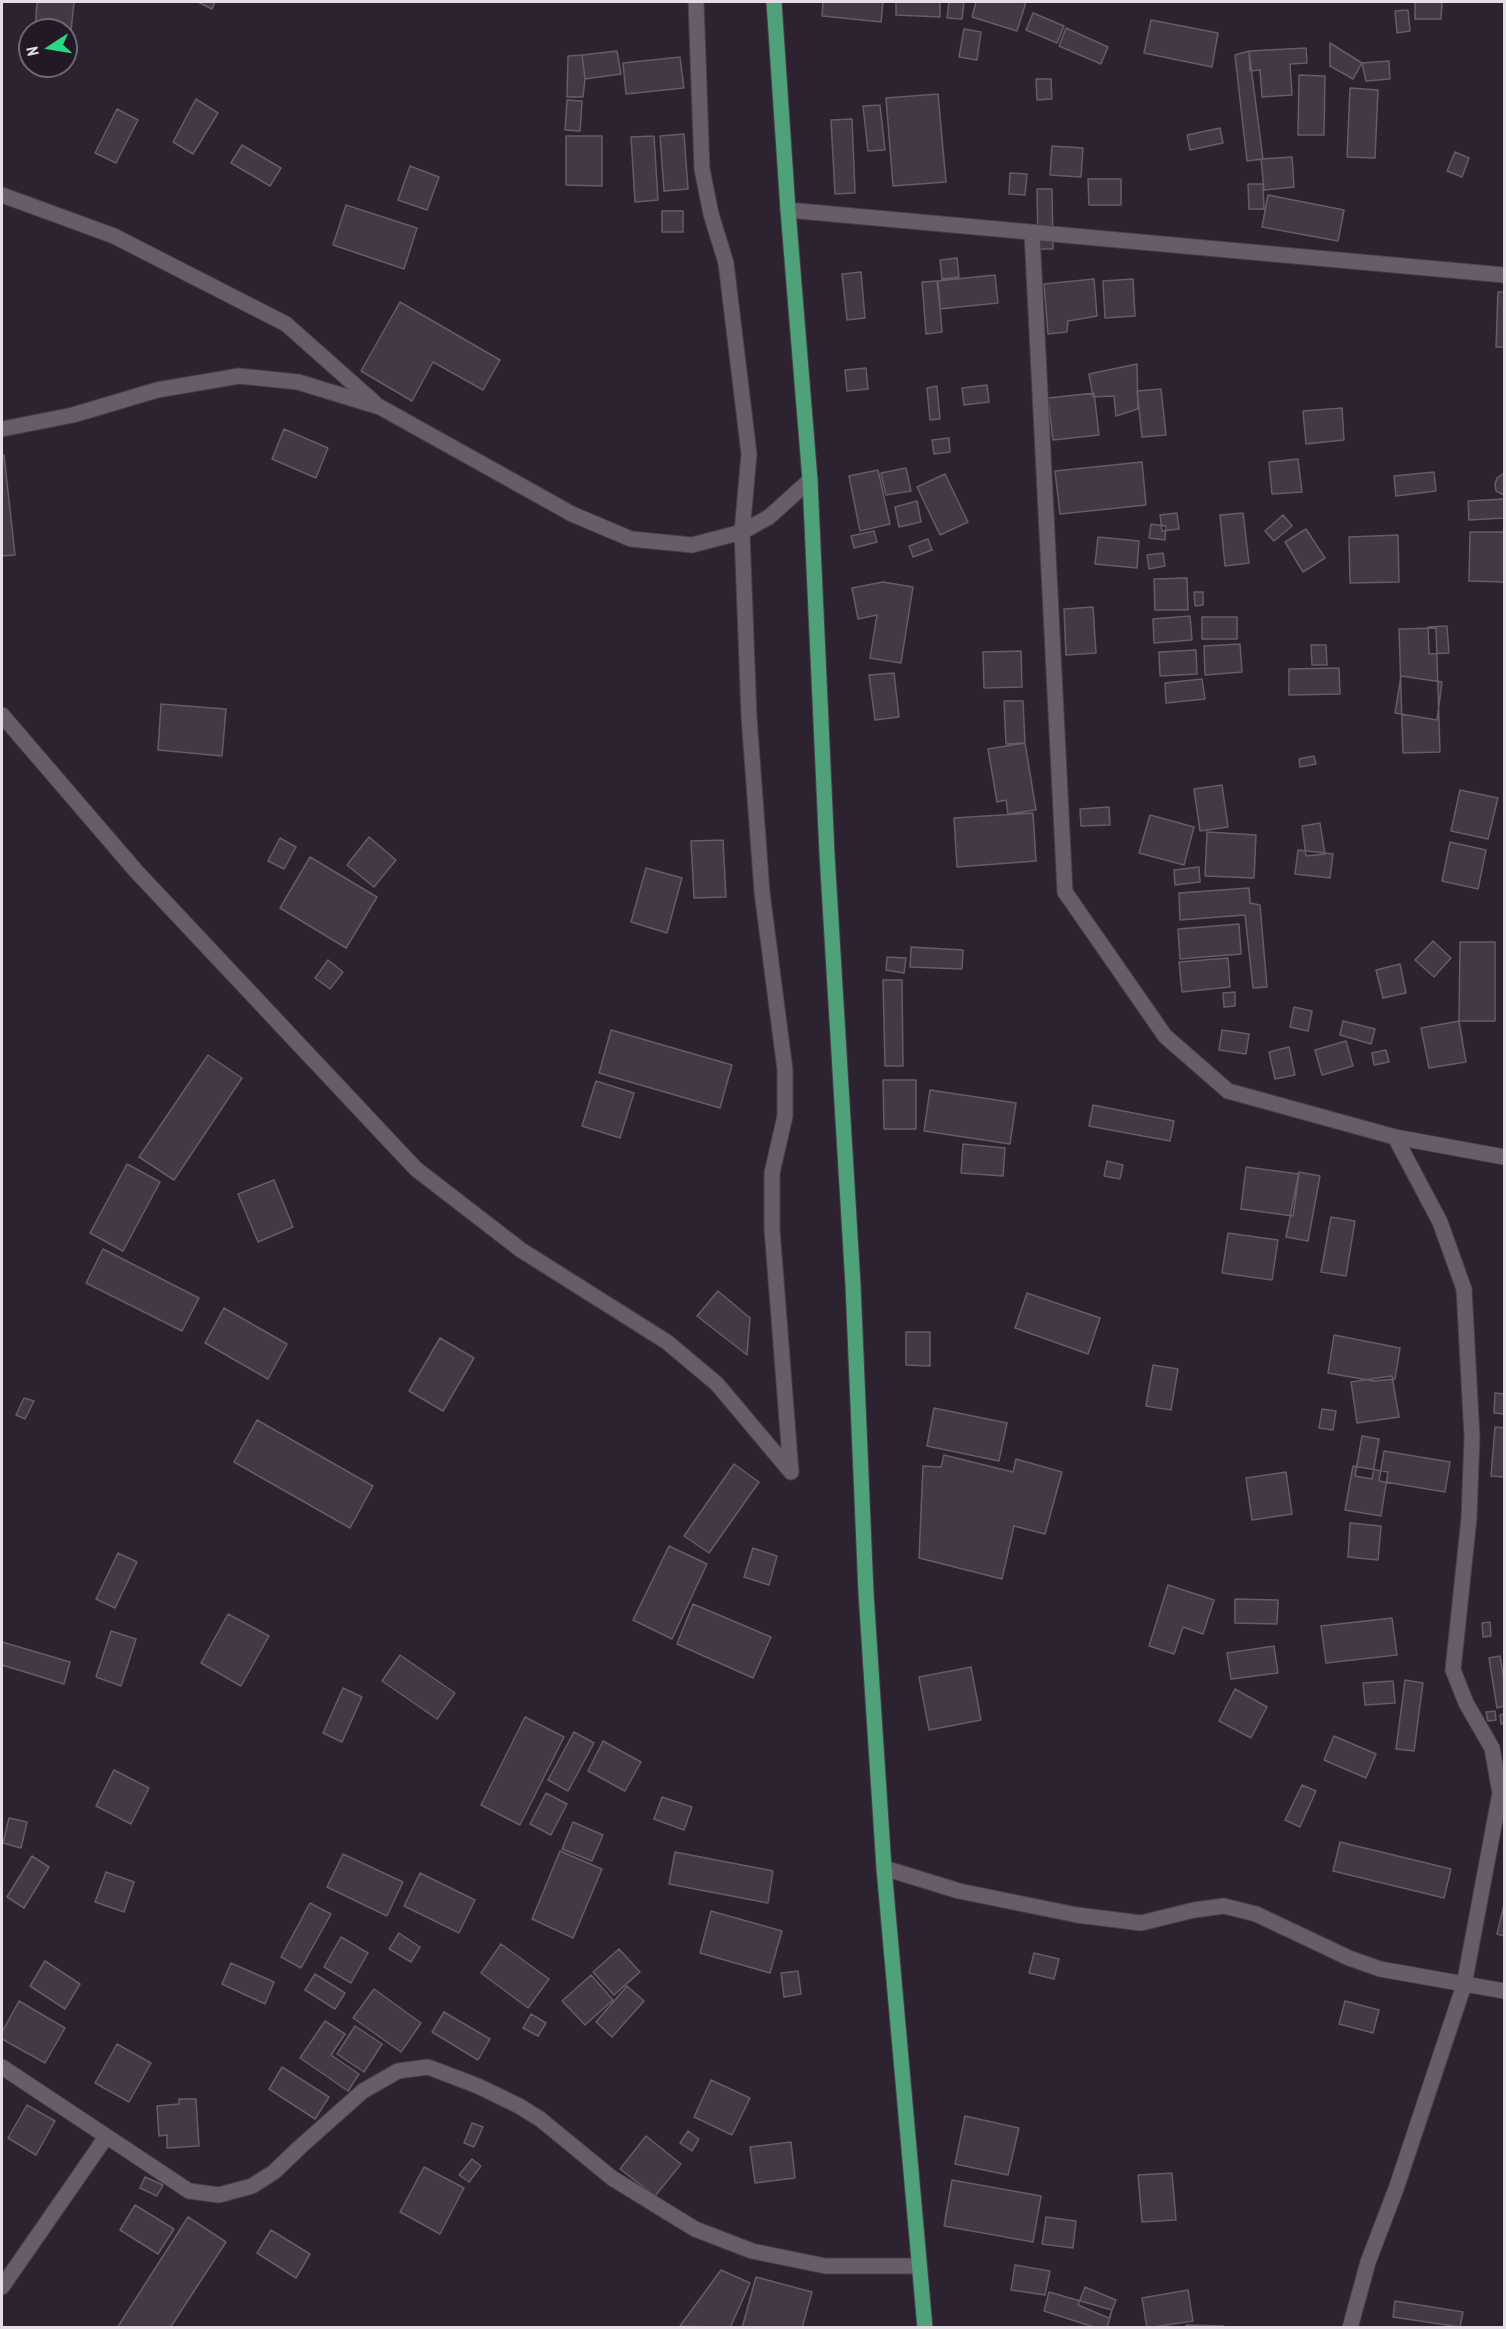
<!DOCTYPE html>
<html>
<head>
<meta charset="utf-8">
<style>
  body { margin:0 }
  #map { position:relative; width:1506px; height:2329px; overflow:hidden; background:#2d222f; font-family:"PT Sans Narrow",sans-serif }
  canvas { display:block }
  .frame { position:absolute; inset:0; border:3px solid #e6dee7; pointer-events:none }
  .north { position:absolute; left:18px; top:18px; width:60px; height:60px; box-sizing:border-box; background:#231825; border:2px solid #716773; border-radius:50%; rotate:258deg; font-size:16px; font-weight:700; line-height:24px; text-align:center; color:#e6dee7 }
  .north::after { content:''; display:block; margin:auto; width:21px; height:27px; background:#2ad884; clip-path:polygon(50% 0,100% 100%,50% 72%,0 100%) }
</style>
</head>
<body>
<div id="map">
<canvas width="1506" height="2329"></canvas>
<div class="frame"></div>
<div class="north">N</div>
</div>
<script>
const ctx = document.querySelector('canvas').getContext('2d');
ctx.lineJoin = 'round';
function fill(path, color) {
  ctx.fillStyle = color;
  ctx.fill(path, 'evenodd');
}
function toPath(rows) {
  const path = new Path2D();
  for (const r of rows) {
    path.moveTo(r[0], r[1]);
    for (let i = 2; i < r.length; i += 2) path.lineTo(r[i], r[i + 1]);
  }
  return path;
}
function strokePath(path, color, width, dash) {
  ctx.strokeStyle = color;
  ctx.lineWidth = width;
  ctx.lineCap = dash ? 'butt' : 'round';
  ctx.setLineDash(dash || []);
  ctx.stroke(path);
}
const building = toPath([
  [37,2,74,2,70,41,66,41,66,30,35,30,37,2],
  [198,2,215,2,212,9,198,2],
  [823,2,883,2,881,22,822,16,823,2],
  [896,2,940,2,940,17,896,15,896,2],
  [949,2,964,2,962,19,947,18,949,2],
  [976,2,1026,2,1017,31,972,17,976,2],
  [1415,2,1442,2,1441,19,1415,19,1415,2],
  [1408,10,1410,31,1397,33,1395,11,1408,10],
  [1033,13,1064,26,1057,43,1026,30,1033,13],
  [1151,20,1218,33,1212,67,1144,53,1151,20],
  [1066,28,1108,47,1101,64,1059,46,1066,28],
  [964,29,981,32,977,60,959,57,964,29],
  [1330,43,1362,63,1353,79,1330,66,1330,43],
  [1306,48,1307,63,1290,64,1292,95,1262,97,1260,70,1250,71,1249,51,1306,48],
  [617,51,621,74,585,79,582,55,617,51],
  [1249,51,1263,159,1247,161,1235,55,1249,51],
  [582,55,585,79,583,97,567,97,568,56,582,55],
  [680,57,684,88,626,94,623,63,680,57],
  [1389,61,1390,79,1366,81,1362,63,1389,61],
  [1299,75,1325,76,1324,135,1298,135,1299,75],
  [1036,79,1051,79,1052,99,1037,100,1036,79],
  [1350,88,1378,90,1375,158,1347,157,1350,88],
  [938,94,946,182,893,186,886,98,938,94],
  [196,99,218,113,193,154,173,142,196,99],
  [567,100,582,101,580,131,565,130,567,100],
  [880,105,885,150,868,151,863,106,880,105],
  [117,109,138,120,116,163,95,153,117,109],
  [852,119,855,193,835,194,831,120,852,119],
  [1220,128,1223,143,1190,150,1187,135,1220,128],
  [684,134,688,189,664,191,660,136,684,134],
  [566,136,602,136,602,186,566,185,566,136],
  [654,136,658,200,635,202,631,137,654,136],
  [242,145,281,168,270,186,231,163,242,145],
  [1052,146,1083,148,1081,177,1050,175,1052,146],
  [1455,152,1469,158,1462,177,1447,171,1455,152],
  [1292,157,1294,187,1264,190,1261,159,1292,157],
  [410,166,439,177,427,210,398,200,410,166],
  [1010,173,1027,174,1025,195,1009,194,1010,173],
  [1088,179,1121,179,1121,205,1089,205,1088,179],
  [1248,184,1263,184,1264,209,1249,209,1248,184],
  [1037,189,1052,189,1053,249,1038,249,1037,189],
  [1268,195,1344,210,1338,241,1262,227,1268,195],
  [346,205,417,228,404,269,333,245,346,205],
  [662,211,683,211,683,232,662,232,662,211],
  [957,258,959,277,942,279,940,260,957,258],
  [861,272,865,318,847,320,842,274,861,272],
  [995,275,998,303,940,309,937,281,995,275],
  [1094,279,1097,316,1068,321,1067,332,1048,334,1044,284,1094,279],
  [1133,279,1135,316,1105,318,1103,281,1133,279],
  [938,281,942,332,926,334,922,282,938,281],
  [1498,292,1504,292,1504,347,1496,347,1498,292],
  [400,302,500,360,483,390,433,362,412,401,361,371,400,302],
  [1137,364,1138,409,1116,416,1114,396,1093,397,1089,374,1137,364],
  [866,368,868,389,847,391,845,370,866,368],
  [987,385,989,402,964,405,962,388,987,385],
  [937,386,940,419,930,420,927,388,937,386],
  [1161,389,1166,435,1142,437,1137,391,1161,389],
  [1094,393,1099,435,1053,440,1048,398,1094,393],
  [1342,408,1344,440,1306,444,1303,411,1342,408],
  [284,429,328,448,316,478,272,459,284,429],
  [949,438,950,452,934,454,932,440,949,438],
  [2,455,4,455,15,555,2,556,2,455],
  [1298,459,1302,492,1272,494,1269,462,1298,459],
  [1142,462,1146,505,1060,514,1055,471,1142,462],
  [906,468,911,491,886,495,881,473,906,468],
  [878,470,890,524,860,531,849,476,878,470],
  [1434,472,1436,491,1396,496,1394,476,1434,472],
  [945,474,968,522,940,535,917,487,945,474],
  [1503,474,1504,474,1504,495,1496,491,1495,484,1497,478,1503,474],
  [1504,499,1504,518,1469,520,1468,501,1504,499],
  [917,501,921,522,899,527,895,507,917,501],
  [1177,513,1179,529,1162,531,1160,515,1177,513],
  [1243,513,1249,563,1225,566,1220,515,1243,513],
  [1283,515,1292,526,1274,541,1265,531,1283,515],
  [1151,524,1166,526,1165,540,1149,538,1151,524],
  [1306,529,1325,558,1303,572,1285,542,1306,529],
  [874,531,877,542,854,548,851,536,874,531],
  [1470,532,1504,532,1504,582,1469,581,1470,532],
  [1398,535,1399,582,1350,583,1349,537,1398,535],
  [1098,537,1139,541,1137,568,1095,564,1098,537],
  [928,539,932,550,913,557,909,546,928,539],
  [1163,553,1165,566,1149,569,1147,555,1163,553],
  [1187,578,1188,610,1155,610,1154,579,1187,578],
  [883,582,913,587,901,663,870,658,877,615,858,619,852,588,883,582],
  [1194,592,1203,592,1203,605,1195,606,1194,592],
  [1093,607,1096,653,1066,655,1064,609,1093,607],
  [1190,616,1192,640,1154,643,1153,619,1190,616],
  [1202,617,1237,617,1237,639,1202,639,1202,617],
  [1447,626,1449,653,1429,654,1428,627,1447,626],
  [1436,628,1440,752,1403,753,1399,629,1436,628],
  [1240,644,1242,672,1205,675,1204,646,1240,644],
  [1311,645,1326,645,1327,665,1312,665,1311,645],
  [1196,650,1197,674,1160,676,1159,652,1196,650],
  [1021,651,1022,687,984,688,983,652,1021,651],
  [1339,668,1340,694,1289,695,1289,669,1339,668],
  [894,673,899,717,875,720,869,675,894,673],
  [1401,676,1442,682,1437,720,1395,713,1401,676],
  [1202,679,1205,699,1166,703,1165,683,1202,679],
  [1004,701,1023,701,1025,743,1006,744,1004,701],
  [161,704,226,709,222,756,158,750,161,704],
  [1025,743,1036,810,1008,814,1006,800,997,802,988,749,1025,743],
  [1314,756,1316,764,1300,767,1299,759,1314,756],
  [1222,785,1228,827,1200,831,1194,789,1222,785],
  [1460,790,1498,798,1488,839,1451,831,1460,790],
  [1109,807,1110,825,1081,826,1080,809,1109,807],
  [1033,813,1036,861,957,867,954,818,1033,813],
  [1150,815,1194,827,1184,865,1139,853,1150,815],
  [1320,823,1325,854,1306,856,1302,826,1320,823],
  [1207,832,1256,835,1254,878,1205,876,1207,832],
  [369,837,396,860,374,887,347,865,369,837],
  [280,838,296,847,284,869,268,861,280,838],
  [723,840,726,897,694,898,691,841,723,840],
  [1450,842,1486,850,1478,889,1442,881,1450,842],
  [1298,850,1333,854,1330,878,1295,874,1298,850],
  [310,857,377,897,346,948,280,908,310,857],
  [1199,867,1200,882,1175,885,1174,870,1199,867],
  [646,868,682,878,667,933,631,922,646,868],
  [1249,888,1250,903,1260,905,1267,987,1253,988,1245,915,1180,920,1179,893,1249,888],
  [1239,924,1241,954,1180,959,1178,929,1239,924],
  [1433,941,1451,958,1434,977,1415,960,1433,941],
  [1460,942,1495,942,1495,1021,1459,1021,1460,942],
  [911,947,963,950,962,969,910,967,911,947],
  [887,957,906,958,904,973,886,970,887,957],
  [1228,958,1230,987,1182,992,1179,962,1228,958],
  [328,960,343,972,330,989,315,978,328,960],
  [1400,964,1406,993,1383,998,1376,970,1400,964],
  [883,980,902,980,903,1066,885,1066,883,980],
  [1235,992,1235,1006,1224,1007,1223,993,1235,992],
  [1294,1007,1312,1011,1308,1031,1290,1027,1294,1007],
  [1343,1021,1375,1029,1371,1044,1340,1035,1343,1021],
  [1459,1021,1466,1062,1429,1068,1421,1028,1459,1021],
  [611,1030,732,1065,720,1108,599,1073,611,1030],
  [1222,1030,1249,1034,1246,1054,1219,1050,1222,1030],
  [1346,1041,1353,1066,1322,1075,1315,1050,1346,1041],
  [1289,1047,1295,1075,1275,1079,1269,1052,1289,1047],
  [1386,1050,1389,1062,1374,1065,1372,1053,1386,1050],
  [208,1055,242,1078,174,1180,139,1157,208,1055],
  [883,1080,916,1080,916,1129,884,1129,883,1080],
  [596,1081,634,1093,620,1138,582,1126,596,1081],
  [930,1090,1016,1103,1010,1144,924,1131,930,1090],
  [1093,1105,1174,1121,1170,1141,1089,1126,1093,1105],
  [963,1144,1005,1148,1003,1176,961,1173,963,1144],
  [1107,1161,1123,1165,1120,1179,1104,1176,1107,1161],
  [127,1164,160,1182,123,1251,90,1233,127,1164],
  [1246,1167,1299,1174,1293,1216,1241,1209,1246,1167],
  [1299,1172,1320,1176,1308,1241,1286,1237,1299,1172],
  [274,1180,293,1227,258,1242,238,1194,274,1180],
  [1331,1217,1355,1221,1346,1276,1321,1272,1331,1217],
  [1228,1233,1278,1240,1272,1280,1222,1273,1228,1233],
  [103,1249,199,1298,182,1331,86,1283,103,1249],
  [718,1291,750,1318,747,1355,697,1316,718,1291],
  [1027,1293,1100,1318,1088,1354,1015,1328,1027,1293],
  [224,1308,287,1344,268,1379,205,1343,224,1308],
  [906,1332,930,1332,930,1366,906,1365,906,1332],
  [1334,1335,1400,1348,1395,1379,1374,1381,1328,1373,1334,1335],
  [440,1338,474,1358,443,1411,409,1391,440,1338],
  [1153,1365,1178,1369,1171,1410,1146,1406,1153,1365],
  [1392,1376,1399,1417,1357,1423,1351,1382,1392,1376],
  [1495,1393,1504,1394,1504,1414,1494,1413,1495,1393],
  [24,1398,34,1401,25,1419,16,1415,24,1398],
  [934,1408,1007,1423,999,1461,927,1446,934,1408],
  [1322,1409,1336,1411,1333,1430,1319,1428,1322,1409],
  [257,1420,373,1486,350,1528,234,1462,257,1420],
  [1495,1427,1504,1428,1504,1477,1491,1476,1495,1427],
  [1362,1436,1379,1439,1372,1479,1355,1476,1362,1436],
  [1384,1451,1450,1462,1445,1492,1379,1481,1384,1451],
  [944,1455,1013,1472,1016,1459,1062,1472,1045,1534,1014,1526,1002,1579,919,1558,923,1466,941,1467,944,1455],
  [734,1464,759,1482,709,1553,684,1536,734,1464],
  [1353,1466,1388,1472,1381,1516,1345,1510,1353,1466],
  [1286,1472,1292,1514,1252,1520,1246,1478,1286,1472],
  [1350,1523,1381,1526,1378,1560,1348,1557,1350,1523],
  [669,1546,707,1564,672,1639,633,1620,669,1546],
  [753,1548,777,1556,769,1585,744,1577,753,1548],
  [118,1553,137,1562,115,1608,96,1599,118,1553],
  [1168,1585,1214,1600,1203,1634,1183,1627,1174,1654,1149,1646,1168,1585],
  [1235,1599,1278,1600,1277,1624,1235,1623,1235,1599],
  [693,1604,771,1637,753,1678,677,1644,693,1604],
  [228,1614,269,1636,241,1686,201,1663,228,1614],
  [1392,1618,1397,1655,1326,1663,1321,1626,1392,1618],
  [1490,1622,1491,1636,1483,1637,1482,1623,1490,1622],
  [111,1631,136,1639,121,1686,96,1677,111,1631],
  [2,1642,70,1662,64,1684,2,1665,2,1642],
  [1274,1646,1278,1673,1231,1679,1227,1653,1274,1646],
  [400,1655,455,1693,437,1719,382,1681,400,1655],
  [1500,1656,1504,1681,1504,1706,1497,1708,1489,1658,1500,1656],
  [971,1667,981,1720,929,1730,919,1677,971,1667],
  [1405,1680,1423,1683,1414,1751,1396,1749,1405,1680],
  [1393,1681,1395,1703,1365,1705,1363,1683,1393,1681],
  [343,1688,362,1697,342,1742,323,1733,343,1688],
  [1235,1689,1267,1707,1251,1738,1219,1721,1235,1689],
  [1495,1711,1496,1720,1488,1721,1486,1712,1495,1711],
  [1504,1714,1504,1723,1501,1724,1500,1715,1504,1714],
  [525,1717,564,1737,520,1825,481,1805,525,1717],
  [574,1732,594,1743,568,1791,548,1780,574,1732],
  [1334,1736,1376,1754,1366,1778,1324,1760,1334,1736],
  [603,1741,641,1762,625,1791,588,1771,603,1741],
  [114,1770,149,1788,131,1824,96,1806,114,1770],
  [1302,1785,1316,1791,1300,1827,1285,1820,1302,1785],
  [546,1793,567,1804,551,1835,530,1824,546,1793],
  [662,1797,692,1807,684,1830,654,1819,662,1797],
  [9,1818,27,1822,21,1848,3,1843,9,1818],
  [573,1822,603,1835,592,1861,562,1849,573,1822],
  [1340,1842,1451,1869,1444,1898,1333,1871,1340,1842],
  [560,1851,602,1869,573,1938,532,1919,560,1851],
  [675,1852,773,1871,768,1903,669,1884,675,1852],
  [343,1854,403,1882,387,1916,327,1887,343,1854],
  [32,1856,49,1867,24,1908,7,1897,32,1856],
  [106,1872,134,1882,124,1912,95,1902,106,1872],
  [420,1873,475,1900,459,1933,404,1906,420,1873],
  [310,1903,331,1914,301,1968,281,1957,310,1903],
  [1504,1905,1504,1936,1497,1934,1504,1905],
  [711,1911,782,1931,770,1973,700,1953,711,1911],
  [399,1933,420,1947,411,1962,389,1949,399,1933],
  [341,1937,368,1953,351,1983,324,1967,341,1937],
  [501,1944,549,1979,528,2008,481,1973,501,1944],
  [619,1949,640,1972,614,1995,593,1972,619,1949],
  [1034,1953,1059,1959,1054,1979,1029,1973,1034,1953],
  [45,1961,80,1984,65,2009,30,1986,45,1961],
  [231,1963,274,1982,265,2004,222,1984,231,1963],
  [798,1971,801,1994,784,1997,781,1973,798,1971],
  [315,1974,345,1993,335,2009,305,1990,315,1974],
  [591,1975,613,2000,585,2025,562,2001,591,1975],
  [627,1986,644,2001,612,2037,596,2022,627,1986],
  [374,1989,421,2023,401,2052,353,2018,374,1989],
  [19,2001,65,2028,45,2063,2,2039,2,2032,19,2001],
  [1345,2001,1379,2010,1373,2033,1339,2024,1345,2001],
  [444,2012,490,2039,478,2060,432,2032,444,2012],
  [531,2014,546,2023,538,2036,523,2028,531,2014],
  [325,2021,345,2034,331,2055,359,2074,348,2091,300,2058,325,2021],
  [355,2026,382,2044,364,2072,337,2054,355,2026],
  [117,2044,151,2063,129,2102,95,2083,117,2044],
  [282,2067,329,2097,315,2119,269,2089,282,2067],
  [711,2080,750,2098,732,2135,694,2117,711,2080],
  [179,2099,196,2099,199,2146,167,2148,167,2135,159,2136,157,2106,179,2104,179,2099],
  [27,2105,55,2121,36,2155,8,2138,27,2105],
  [965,2116,1019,2128,1008,2175,955,2164,965,2116],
  [472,2123,483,2127,474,2147,464,2143,472,2123],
  [688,2131,699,2139,692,2151,680,2143,688,2131],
  [646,2136,681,2164,655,2196,620,2169,646,2136],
  [791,2142,795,2178,755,2183,750,2147,791,2142],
  [472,2159,481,2166,469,2182,459,2175,472,2159],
  [424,2167,464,2188,440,2234,400,2212,424,2167],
  [1172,2173,1176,2220,1142,2222,1138,2175,1172,2173],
  [145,2177,163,2185,157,2196,140,2188,145,2177],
  [952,2180,1041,2196,1033,2242,944,2226,952,2180],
  [135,2205,174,2229,158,2254,120,2230,135,2205],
  [188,2217,226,2242,170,2328,117,2328,188,2217],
  [1046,2217,1076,2221,1073,2248,1042,2244,1046,2217],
  [271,2230,310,2254,296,2278,257,2253,271,2230],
  [1015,2265,1050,2271,1045,2295,1011,2290,1015,2265],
  [721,2270,750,2283,730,2328,680,2326,721,2270],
  [756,2277,812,2292,802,2328,742,2328,756,2277],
  [1085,2287,1116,2300,1109,2318,1078,2305,1085,2287],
  [1188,2290,1193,2321,1147,2328,1142,2298,1188,2290],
  [1049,2292,1112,2310,1107,2328,1097,2328,1044,2311,1049,2292],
  [1395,2301,1463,2312,1460,2327,1393,2317,1395,2301],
  [1186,2325,1224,2326,1224,2328,1186,2328,1186,2325]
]);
const minor = toPath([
  [696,2,702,169,711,214,726,263,749,454,742,532,749,717,762,892,785,1070,785,1116,772,1173,772,1229,791,1472],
  [2,195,114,236,286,324,375,403],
  [788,210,1504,275],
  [1032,233,1065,892,1165,1036,1228,1091,1395,1137,1504,1157],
  [2,429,73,415,157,390,239,376,298,382,380,407,572,514,631,539,692,545,742,532,769,517,810,480],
  [2,715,136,871,416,1169,521,1250,667,1342,717,1384,791,1472],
  [884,1868,959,1891,1077,1915,1141,1923,1194,1910,1224,1906,1256,1914,1349,1958,1380,1969,1504,1991],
  [2,2067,189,2191,219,2195,252,2186,274,2172,300,2147,363,2091,398,2071,428,2067,478,2086,519,2106,540,2119,612,2178,695,2229,752,2251,825,2266,919,2266],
  [2,2287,106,2137],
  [1350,2328,1368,2262,1396,2189,1464,1985,1500,1793,1492,1748,1466,1703,1453,1670,1469,1518,1472,1437,1464,1289,1440,1222,1395,1137]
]);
const major = toPath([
  [774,2,788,210,810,480,827,854,853,1285,866,1593,884,1868,925,2328]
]);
fill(building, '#443846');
strokePath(building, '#685a69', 1.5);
strokePath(minor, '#473e49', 17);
strokePath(major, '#473e49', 17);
strokePath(minor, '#685b6a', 15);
strokePath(major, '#4fa17a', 15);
</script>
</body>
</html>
